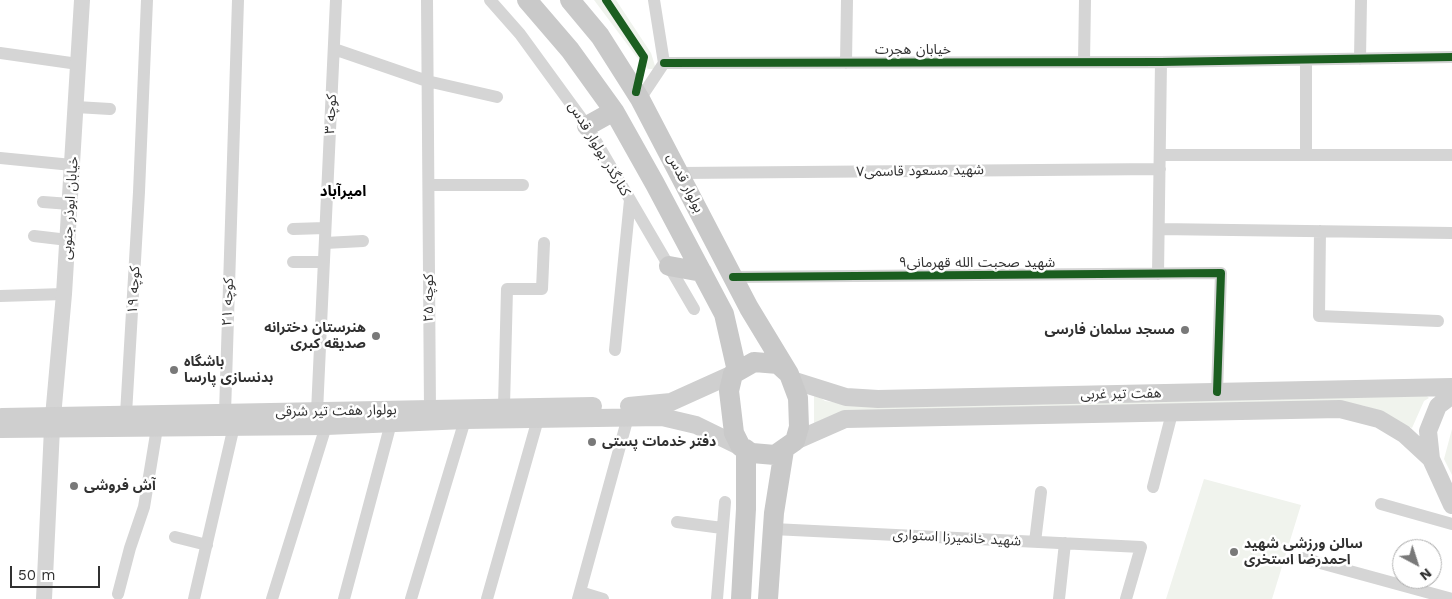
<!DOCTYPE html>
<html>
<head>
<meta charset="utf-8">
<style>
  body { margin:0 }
  #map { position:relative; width:1452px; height:599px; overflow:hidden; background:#fff; font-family:"Work Sans",sans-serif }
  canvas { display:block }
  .north { position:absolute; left:1392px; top:539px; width:50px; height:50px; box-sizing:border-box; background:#fff; border:1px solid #adadad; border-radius:50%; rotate:140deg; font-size:14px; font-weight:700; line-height:20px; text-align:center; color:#313131 }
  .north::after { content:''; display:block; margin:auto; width:18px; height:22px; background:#797979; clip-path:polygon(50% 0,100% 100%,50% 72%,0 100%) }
  .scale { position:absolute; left:10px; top:566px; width:90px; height:22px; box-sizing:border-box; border:2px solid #313131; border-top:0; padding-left:6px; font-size:15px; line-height:18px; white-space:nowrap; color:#313131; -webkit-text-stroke:4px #fff; paint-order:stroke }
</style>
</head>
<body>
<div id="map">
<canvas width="1452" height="599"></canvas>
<div class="north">N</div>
<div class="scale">50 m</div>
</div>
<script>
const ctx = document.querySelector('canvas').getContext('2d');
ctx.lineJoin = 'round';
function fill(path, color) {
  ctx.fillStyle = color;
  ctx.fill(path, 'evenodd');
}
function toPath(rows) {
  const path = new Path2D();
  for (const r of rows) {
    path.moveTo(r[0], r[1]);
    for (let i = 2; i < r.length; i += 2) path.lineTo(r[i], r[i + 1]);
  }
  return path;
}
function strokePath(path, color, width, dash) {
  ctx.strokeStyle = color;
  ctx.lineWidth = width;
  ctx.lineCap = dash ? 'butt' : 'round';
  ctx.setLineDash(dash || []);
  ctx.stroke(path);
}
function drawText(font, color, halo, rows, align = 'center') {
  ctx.font = font + ' "Work Sans","Noto Sans Arabic",sans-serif';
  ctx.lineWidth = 5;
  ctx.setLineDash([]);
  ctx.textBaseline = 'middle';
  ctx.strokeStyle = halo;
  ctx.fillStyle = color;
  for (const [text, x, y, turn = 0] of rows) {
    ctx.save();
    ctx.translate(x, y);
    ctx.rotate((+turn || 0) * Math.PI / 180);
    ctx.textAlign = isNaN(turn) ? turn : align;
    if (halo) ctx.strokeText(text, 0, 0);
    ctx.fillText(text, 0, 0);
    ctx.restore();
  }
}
const green = toPath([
  [594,0,616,0,651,53,656,69,648,69,636,56],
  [814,393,825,401,856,405,1426,395,1429,398,1424,401,1412,428,1365,406,1345,403,814,424],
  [1452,429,1452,475,1444,459],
  [1204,479,1301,505,1272,599,1166,599]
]);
const minor = toPath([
  [427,0,430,410],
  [490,0,520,34,587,126,694,309],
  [334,49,427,81,497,97],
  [0,53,78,64],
  [1360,59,1361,0],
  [1306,60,1306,155],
  [1084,62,1085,0],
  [664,63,1161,62,1452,57],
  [846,63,847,0],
  [640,99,664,63,654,0],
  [76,107,110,109],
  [1160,155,1452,155],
  [0,158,72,165],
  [680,173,1160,169],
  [429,185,523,185],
  [43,202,70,204],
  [293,229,325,228],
  [1159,229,1452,233],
  [1320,231,1319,316,1438,321],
  [34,236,68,240],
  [325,243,363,241],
  [293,262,324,262],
  [1158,274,1161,62],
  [733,277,1221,273,1217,392],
  [0,296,64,294],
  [615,350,630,200],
  [504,406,507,289,542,289,544,243],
  [317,412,336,0],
  [225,413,238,0],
  [126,414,139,192,147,0],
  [1153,487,1172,413],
  [1381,504,1452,524],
  [677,522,722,528],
  [773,529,1141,547,1126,599],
  [175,537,207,545],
  [1035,542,1041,492],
  [1302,558,1452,599],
  [580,592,603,599],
  [118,594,130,548,144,507,157,428],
  [194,599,234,426],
  [272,599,326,426],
  [344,599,391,423],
  [411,599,465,420],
  [487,599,538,419],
  [578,599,628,417],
  [717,599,725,502],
  [1059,599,1065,543]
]);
const tertiary = toPath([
  [44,599,52,428,64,294,82,0]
]);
const secondary = toPath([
  [792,380,846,397,878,399,1452,387],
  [1452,395,1438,406,1428,431,1431,459,1452,505],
  [629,406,671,402,733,374],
  [2,417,593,406],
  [0,429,326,426,465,420,662,417,696,425,741,447],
  [795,441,845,419,1340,409,1379,419,1404,434,1431,459]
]);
const primary = toPath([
  [527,0,570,50,614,111,655,184,724,314,737,371],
  [570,0,600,36,640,99,749,308,789,374],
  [587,126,614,111],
  [669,266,702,272],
  [754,362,778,364,789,374,798,398,799,427,795,441,775,455,752,453,741,447,734,433,729,391,733,374,754,362],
  [741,599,746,509,746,449],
  [768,599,774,513,784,450]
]);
const cycleway = toPath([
  [606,0,644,57,636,92],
  [664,63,1161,62,1452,57],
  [733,277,1221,273,1217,392]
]);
const markers = [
  [1185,330,5,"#797979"],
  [376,336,5,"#797979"],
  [174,370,5,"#797979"],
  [592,442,5,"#797979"],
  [74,486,5,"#797979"],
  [1234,552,5,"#797979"]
];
const streetNames = [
  ["خیابان هجرت",913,50],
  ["کوچه ۳",331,114,-87],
  ["کنارگذر بولوار قدس",599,149,59],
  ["شهید مسعود قاسمی۷",920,171,-1],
  ["بولوار قدس",685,183,63],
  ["خیابان ابوذر جنوبی",70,208,-86],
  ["شهید صحبت الله قهرمانی۹",977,263],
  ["کوچه ۱۹",134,290,-87],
  ["کوچه ۲۵",429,298,-90],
  ["کوچه ۲۱",228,302,-88],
  ["هفت تیر غربی",1121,394,-1],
  ["بولوار هفت تیر شرقی",336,411,-1],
  ["شهید خانمیرزا استواری",957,538,3]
];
const poiNames = [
  ["هنرستان دخترانه",366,328,"right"],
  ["صدیقه کبری",366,344,"right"],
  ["مسجد سلمان فارسی",1175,330,"right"],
  ["باشگاه",184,362],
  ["بدنسازی پارسا",184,378],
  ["دفتر خدمات پستی",602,442],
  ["آش فروشی",84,486],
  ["سالن ورزشی شهید",1244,544],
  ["احمدرضا استخری",1244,560]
];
const neighbourhoodNames = [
  ["امیرآباد",343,192]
];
fill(green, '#f0f3ed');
strokePath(minor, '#d5d5d5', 12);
strokePath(tertiary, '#d5d5d5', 16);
strokePath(secondary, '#cfcfcf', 18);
strokePath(primary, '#c9c9c9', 20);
strokePath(cycleway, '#1b5e20', 8);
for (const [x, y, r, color] of markers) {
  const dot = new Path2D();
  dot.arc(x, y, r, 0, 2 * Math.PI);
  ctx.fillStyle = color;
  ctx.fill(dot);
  strokePath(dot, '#fff', 2);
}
drawText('14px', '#313131', '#fff', streetNames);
drawText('bold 14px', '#313131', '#fff', poiNames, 'left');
drawText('bold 15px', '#000', '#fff', neighbourhoodNames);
</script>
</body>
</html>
